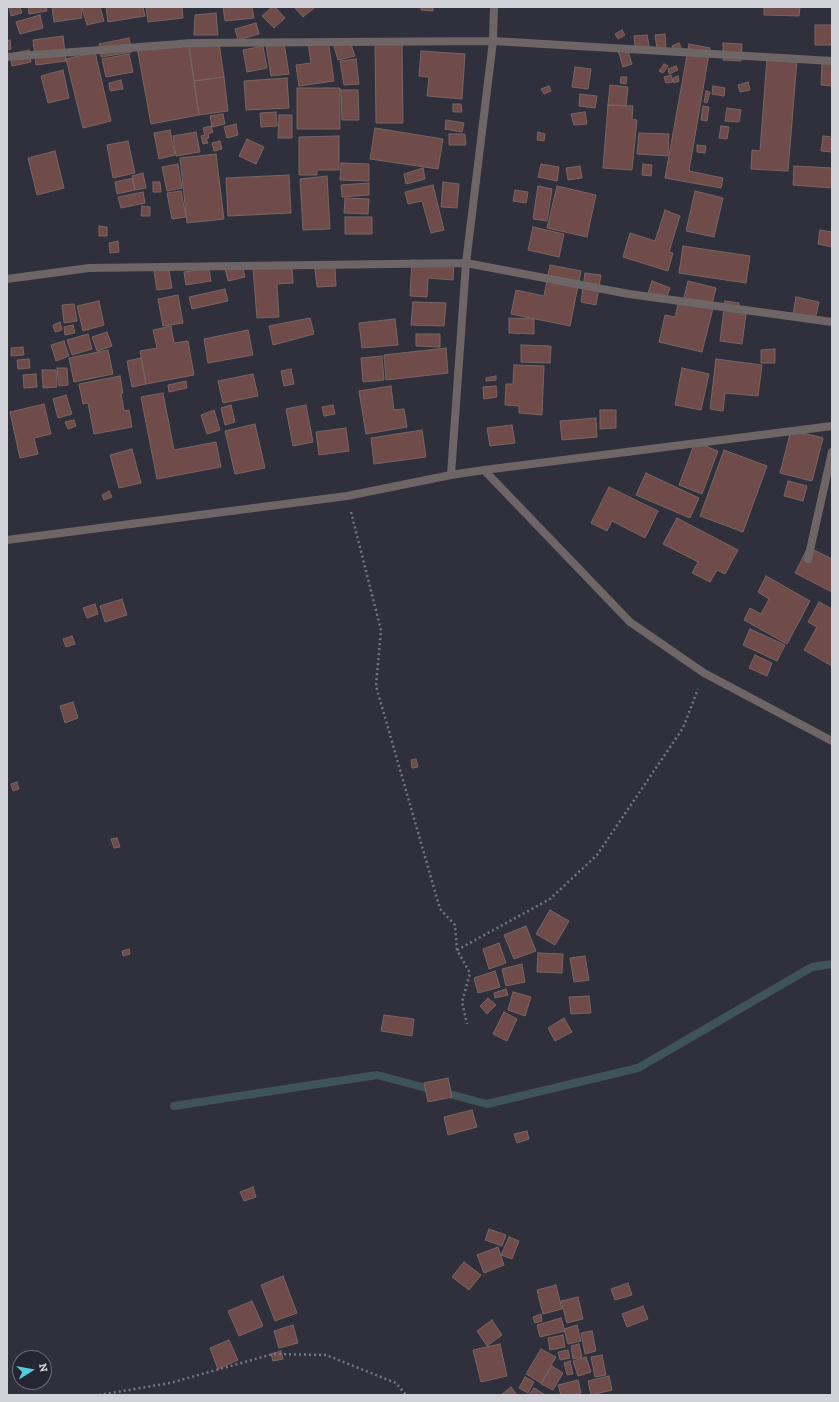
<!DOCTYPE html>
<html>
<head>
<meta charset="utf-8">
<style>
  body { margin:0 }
  #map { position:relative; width:839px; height:1402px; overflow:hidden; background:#30303d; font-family:"Zilla Slab",serif }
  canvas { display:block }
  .frame { position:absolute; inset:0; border:8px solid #d2d2db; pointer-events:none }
  .north { position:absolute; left:12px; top:1350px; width:40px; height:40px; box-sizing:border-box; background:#262633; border:1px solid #6b6b76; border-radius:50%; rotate:79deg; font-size:11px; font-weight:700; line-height:16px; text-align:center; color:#d2d2db }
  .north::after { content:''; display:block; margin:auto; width:14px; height:18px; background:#53cbdb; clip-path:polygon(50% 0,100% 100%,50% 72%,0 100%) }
</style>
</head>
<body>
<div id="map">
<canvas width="839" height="1402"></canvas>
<div class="frame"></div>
<div class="north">N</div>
</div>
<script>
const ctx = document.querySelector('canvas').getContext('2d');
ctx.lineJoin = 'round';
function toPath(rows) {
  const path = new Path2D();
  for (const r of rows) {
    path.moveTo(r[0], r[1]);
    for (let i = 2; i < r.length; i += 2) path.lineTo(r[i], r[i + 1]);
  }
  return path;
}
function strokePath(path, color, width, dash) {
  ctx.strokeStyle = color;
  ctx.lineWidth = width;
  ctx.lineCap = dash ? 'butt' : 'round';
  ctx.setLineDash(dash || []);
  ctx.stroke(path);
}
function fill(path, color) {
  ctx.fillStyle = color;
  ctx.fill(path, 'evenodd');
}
const stream = toPath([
  [174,1106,377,1075,487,1104,638,1068,812,967,832,964]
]);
const building = toPath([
  [9,7,20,7,22,13,11,16,9,7],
  [28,7,46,7,47,11,29,14,28,7],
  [52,7,81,7,82,18,54,22,52,7],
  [86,7,100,7,104,21,87,25,82,8,86,7],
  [106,7,143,7,145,16,108,22,106,7],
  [146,7,182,7,183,18,148,22,146,7],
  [223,7,252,7,254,18,225,21,223,7],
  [272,7,275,7,285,18,274,28,262,16,272,7],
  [294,7,314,7,314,8,303,17,294,7],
  [421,7,433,7,433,11,421,10,421,7],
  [764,7,800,7,799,16,764,15,764,7],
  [216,13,218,35,194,35,195,15,216,13],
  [40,15,43,28,20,34,16,22,40,15],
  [256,23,259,34,238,40,235,29,256,23],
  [815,25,832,25,832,45,815,45,815,25],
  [622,30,625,35,618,39,615,34,622,30],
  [665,34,666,48,657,49,655,35,665,34],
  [647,35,650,51,636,53,634,36,647,35],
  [63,36,66,61,36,65,33,40,63,36],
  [129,38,132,52,101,57,99,44,129,38],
  [10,40,11,49,7,50,7,41,10,40],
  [188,40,199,115,151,124,137,47,188,40],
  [328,40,334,81,299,86,296,65,311,63,308,43,328,40],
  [350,41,355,56,338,60,334,46,350,41],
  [402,41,403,123,376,123,375,42,402,41],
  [219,43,224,77,194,81,189,47,219,43],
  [284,43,289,74,271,76,266,45,284,43],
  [679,43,682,49,674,53,672,46,679,43],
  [723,43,742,44,741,61,723,60,723,43],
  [689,44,710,48,689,171,723,178,721,188,665,178,689,44],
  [263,46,267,68,247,72,243,50,263,46],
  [627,47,632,64,623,67,618,50,627,47],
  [29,50,31,62,12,66,10,54,29,50],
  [421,51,465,54,462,99,427,96,429,77,419,76,421,51],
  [95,52,111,121,83,128,66,59,95,52],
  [129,54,133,72,106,77,102,59,129,54],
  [767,58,797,60,788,171,751,169,752,150,760,151,767,58],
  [356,59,359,84,344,85,340,61,356,59],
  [664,64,668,66,663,73,659,71,664,64],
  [822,64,832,64,832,86,821,85,822,64],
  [676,66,678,70,669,74,668,69,676,66],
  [575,67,591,69,588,89,572,87,575,67],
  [63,70,69,98,48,103,41,76,63,70],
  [671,75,673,82,666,83,664,77,671,75],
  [678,76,679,81,674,83,673,78,678,76],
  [224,77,228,111,199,115,194,81,224,77],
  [621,77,627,77,626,84,620,83,621,77],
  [287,78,289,108,246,110,244,81,287,78],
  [121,80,123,89,110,91,109,83,121,80],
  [748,82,750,90,740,92,738,85,748,82],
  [610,85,628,87,626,106,608,105,610,85],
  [549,86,551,91,544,94,541,89,549,86],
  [713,86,725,88,724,96,712,94,713,86],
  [297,88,340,88,340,129,297,129,297,88],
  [341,90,358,90,359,120,342,120,341,90],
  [706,91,710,92,707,103,704,102,706,91],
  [580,94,597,96,595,108,579,106,580,94],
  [453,104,461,104,462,112,453,112,453,104],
  [608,105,633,106,632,119,637,120,632,170,603,168,608,105],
  [703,106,709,107,707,121,701,120,703,106],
  [727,108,741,110,739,122,725,121,727,108],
  [276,112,277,126,261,127,260,113,276,112],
  [585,112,587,124,574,125,571,114,585,112],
  [223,114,225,124,212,127,210,116,223,114],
  [279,115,292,115,292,138,278,138,279,115],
  [446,120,464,123,462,132,445,129,446,120],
  [236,124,238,135,227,138,224,127,236,124],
  [211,126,213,132,208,134,209,138,206,139,208,143,203,144,201,136,205,135,203,128,211,126],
  [721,126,729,127,727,139,719,138,721,126],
  [375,128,443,139,438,169,370,159,375,128],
  [170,130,175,155,159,159,154,133,170,130],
  [196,132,200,152,176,156,173,136,196,132],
  [538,132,545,134,544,141,537,140,538,132],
  [639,133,669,134,668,156,637,154,639,133],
  [449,134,465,134,466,145,449,145,449,134],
  [339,136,339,170,317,170,317,175,299,175,299,137,339,136],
  [823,136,832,137,832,152,821,151,823,136],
  [247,139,264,147,256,164,239,156,247,139],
  [128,141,135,173,113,178,107,145,128,141],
  [220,141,222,149,214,151,212,143,220,141],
  [697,145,706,146,705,153,697,152,697,145],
  [55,151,64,188,37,195,28,158,55,151],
  [216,154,224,219,187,223,180,158,216,154],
  [341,163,369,164,369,181,340,180,341,163],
  [178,164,182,188,167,191,162,167,178,164],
  [541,164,559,167,557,181,538,177,541,164],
  [643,164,652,165,651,176,642,175,643,164],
  [580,166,582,178,568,180,566,168,580,166],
  [794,166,832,168,832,188,793,185,794,166],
  [423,168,425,179,406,184,404,174,423,168],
  [143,173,146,188,135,190,132,176,143,173],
  [289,175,291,213,228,216,226,178,289,175],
  [327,176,330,229,303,230,300,179,327,176],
  [133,178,135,190,117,194,115,182,133,178],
  [153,182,160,182,161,192,153,192,153,182],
  [443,182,459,184,457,208,441,207,443,182],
  [369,183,369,195,342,197,341,185,369,183],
  [433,185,444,230,431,233,422,201,408,204,405,192,433,185],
  [538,186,552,189,547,221,533,219,538,186],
  [557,186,596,195,587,237,547,228,557,186],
  [515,190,528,192,526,203,513,201,515,190],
  [181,191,186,217,172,219,167,193,181,191],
  [695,191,723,198,714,237,686,231,695,191],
  [143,192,145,203,121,208,118,197,143,192],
  [345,198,369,199,368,214,344,213,345,198],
  [142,206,150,207,150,216,141,216,142,206],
  [665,210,680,216,669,252,673,253,668,271,623,257,630,233,655,241,665,210],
  [345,217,372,217,372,234,345,234,345,217],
  [99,226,107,227,107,236,99,236,99,226],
  [533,227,564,234,559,257,528,250,533,227],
  [820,230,832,232,832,247,818,244,820,230],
  [118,241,119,252,110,253,109,243,118,241],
  [683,246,750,256,746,283,679,273,683,246],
  [412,260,454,263,453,280,428,278,427,297,410,296,412,260],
  [168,264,172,288,157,290,153,266,168,264],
  [242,264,245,277,228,281,225,268,242,264],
  [550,265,581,271,570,326,511,314,516,290,544,296,550,265],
  [292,266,293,283,277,284,279,317,257,318,253,269,292,266],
  [209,268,211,281,186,285,184,272,209,268],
  [335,268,336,286,317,287,315,269,335,268],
  [585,273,601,275,596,305,581,302,585,273],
  [652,281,670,288,666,299,648,293,652,281],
  [688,281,716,288,712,304,684,298,688,281],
  [225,289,228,301,192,309,189,297,225,289],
  [178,295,183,323,163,326,158,299,178,295],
  [796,297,819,302,815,320,793,315,796,297],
  [679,300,713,308,702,352,659,342,665,315,675,317,679,300],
  [99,301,104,325,83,331,77,306,99,301],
  [725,301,739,303,738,314,746,314,742,344,720,341,725,301],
  [413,302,446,303,444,326,411,325,413,302],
  [74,304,77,321,64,323,62,305,74,304],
  [310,318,314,334,273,345,269,326,310,318],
  [509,318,534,319,534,334,509,333,509,318],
  [395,319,398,345,362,348,359,323,395,319],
  [60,322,62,330,55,332,53,325,60,322],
  [73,325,75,333,65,335,64,327,73,325],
  [171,326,174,343,188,341,194,375,146,384,140,351,157,348,153,330,171,326],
  [248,330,253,355,208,363,204,339,248,330],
  [107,332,112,346,97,351,92,337,107,332],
  [88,334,92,349,72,355,67,340,88,334],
  [416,334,440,334,440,347,416,346,416,334],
  [64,341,69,356,56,361,51,345,64,341],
  [521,345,551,346,550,363,521,362,521,345],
  [23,347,24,355,11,356,11,348,23,347],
  [446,348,448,373,386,380,384,355,446,348],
  [775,349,775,363,761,363,761,350,775,349],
  [108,350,113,374,74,382,69,358,108,350],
  [382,356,384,380,363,382,361,358,382,356],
  [141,358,146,384,132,387,127,361,141,358],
  [29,359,30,368,18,369,17,360,29,359],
  [716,359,762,365,758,396,725,393,723,411,710,409,716,359],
  [514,365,544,366,542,415,519,413,519,406,505,405,506,384,513,384,514,365],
  [57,368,67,368,68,385,59,386,57,368],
  [682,368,709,374,701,410,675,405,682,368],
  [291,369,294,384,284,386,281,371,291,369],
  [42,370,56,370,57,387,43,388,42,370],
  [36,374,37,387,24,388,23,375,36,374],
  [253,374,258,396,223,403,218,381,253,374],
  [120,376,123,393,121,393,124,411,129,410,132,427,94,434,88,403,83,404,79,384,120,376],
  [496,376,496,380,486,381,486,378,496,376],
  [186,381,187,388,169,392,168,385,186,381],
  [391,386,394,410,404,409,407,427,366,434,359,391,391,386],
  [496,386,497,397,484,399,483,387,496,386],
  [163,393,174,450,216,442,221,467,157,479,141,397,163,393],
  [66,395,72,414,58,418,53,399,66,395],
  [44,404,51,434,34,438,38,454,20,458,10,412,44,404],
  [231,405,235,422,225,425,221,408,231,405],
  [306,405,313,442,293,446,286,409,306,405],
  [333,405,335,414,324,416,322,407,333,405],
  [214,410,220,430,207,434,201,415,214,410],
  [600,410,616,410,616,428,600,429,600,410],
  [596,418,597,437,562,440,560,421,596,418],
  [74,420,76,426,68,429,65,422,74,420],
  [255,424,265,468,235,474,225,431,255,424],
  [512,425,515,443,490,446,487,428,512,425],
  [346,428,349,451,319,455,316,432,346,428],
  [422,430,426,457,374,464,371,438,422,430],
  [791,430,823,438,812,481,780,473,791,430],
  [695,442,718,451,702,494,679,485,695,442],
  [132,449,141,483,119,488,110,455,132,449],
  [724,450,767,466,743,532,700,516,724,450],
  [646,473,699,498,690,518,636,495,646,473],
  [788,481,807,486,803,501,784,496,788,481],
  [609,487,658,511,645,538,612,521,607,531,591,523,609,487],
  [109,491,112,497,104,500,102,495,109,491],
  [677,518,738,550,725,574,717,570,710,582,692,573,698,562,663,544,677,518],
  [808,547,832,559,831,569,832,570,832,592,795,573,808,547],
  [766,576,810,601,787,644,744,620,750,608,761,614,769,599,758,592,766,576],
  [122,599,127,615,105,622,100,606,122,599],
  [819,602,832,609,832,666,804,650,817,627,808,622,819,602],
  [95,604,98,614,87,618,83,608,95,604],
  [750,629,785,645,777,661,743,645,750,629],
  [72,636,75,644,66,647,63,639,72,636],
  [755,655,772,663,767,676,749,668,755,655],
  [73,702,78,718,65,723,60,706,73,702],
  [416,759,418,767,412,768,411,760,416,759],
  [17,782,19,789,13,791,11,784,17,782],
  [117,838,120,847,114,848,111,839,117,838],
  [550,910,569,921,555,945,536,934,550,910],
  [526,926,536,951,514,959,504,935,526,926],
  [499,943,506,963,489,969,483,949,499,943],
  [129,949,130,954,123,956,122,951,129,949],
  [538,953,563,954,562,973,537,972,538,953],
  [585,956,589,980,574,982,570,958,585,956],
  [522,964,525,982,506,986,502,969,522,964],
  [495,971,500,987,478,993,474,978,495,971],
  [506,989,508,995,495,998,494,993,506,989],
  [513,992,531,997,525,1016,508,1010,513,992],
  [589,996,591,1013,571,1014,569,997,589,996],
  [488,998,496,1005,487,1014,480,1006,488,998],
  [504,1012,517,1019,507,1041,493,1034,504,1012],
  [384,1015,414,1019,412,1036,381,1031,384,1015],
  [564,1018,572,1032,555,1041,548,1028,564,1018],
  [448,1078,452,1097,428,1102,424,1083,448,1078],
  [472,1110,477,1127,448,1135,444,1117,472,1110],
  [527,1131,529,1139,517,1143,514,1134,527,1131],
  [253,1187,256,1197,244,1201,240,1192,253,1187],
  [489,1229,506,1235,502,1246,485,1240,489,1229],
  [509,1237,519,1241,512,1259,501,1255,509,1237],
  [498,1247,504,1265,484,1273,477,1255,498,1247],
  [464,1262,481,1275,469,1290,452,1277,464,1262],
  [283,1276,297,1313,275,1321,261,1285,283,1276],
  [628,1283,632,1295,615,1300,611,1289,628,1283],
  [556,1285,562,1309,543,1314,537,1290,556,1285],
  [578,1297,583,1319,567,1323,561,1301,578,1297],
  [252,1301,263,1326,239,1336,228,1311,252,1301],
  [643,1306,648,1319,627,1327,622,1314,643,1306],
  [541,1314,542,1321,535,1323,533,1317,541,1314],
  [561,1318,565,1331,540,1337,537,1325,561,1318],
  [492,1320,502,1335,487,1346,477,1331,492,1320],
  [293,1325,298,1343,279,1348,274,1331,293,1325],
  [577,1325,581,1341,568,1344,564,1329,577,1325],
  [592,1331,596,1351,585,1354,581,1333,592,1331],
  [563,1335,565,1347,550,1350,548,1338,563,1335],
  [229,1340,238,1360,218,1369,210,1348,229,1340],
  [500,1344,507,1376,481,1382,473,1350,500,1344],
  [579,1344,582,1357,573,1359,571,1346,579,1344],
  [541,1349,556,1357,541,1383,526,1374,541,1349],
  [568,1350,570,1358,560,1360,558,1352,568,1350],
  [281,1351,283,1359,273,1361,271,1354,281,1351],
  [602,1355,606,1375,595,1377,591,1357,602,1355],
  [586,1357,591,1372,578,1376,573,1361,586,1357],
  [570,1361,573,1374,567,1375,564,1363,570,1361],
  [552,1366,563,1373,553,1390,541,1384,552,1366],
  [609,1376,612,1390,591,1395,588,1381,609,1376],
  [525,1377,534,1382,528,1393,519,1388,525,1377],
  [578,1380,581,1393,574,1395,561,1395,558,1385,578,1380],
  [511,1387,517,1395,501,1395,511,1387],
  [534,1388,545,1395,529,1395,534,1388]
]);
const path = toPath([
  [351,512,381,630,376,686,440,909,455,925,457,950,470,973,462,1002,467,1024],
  [457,950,550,899,597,855,683,728,698,689],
  [99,1395,170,1383,273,1354,326,1355,396,1383,406,1395]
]);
const lane = toPath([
  [466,263,629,294,832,322],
  [808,559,832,452]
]);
const street = toPath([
  [7,57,193,43,493,41,832,61],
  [7,279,89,268,466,263],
  [484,470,630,622,704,673,832,741],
  [451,475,466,263,493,41,494,7],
  [7,540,347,496,451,475,484,470,832,426]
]);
strokePath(stream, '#3f545a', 8);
fill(building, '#6f4c49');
strokePath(building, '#786563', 1);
strokePath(path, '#757581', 2.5, [2, 3]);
strokePath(lane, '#6e6666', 8);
strokePath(street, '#6e6666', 8);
</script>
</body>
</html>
